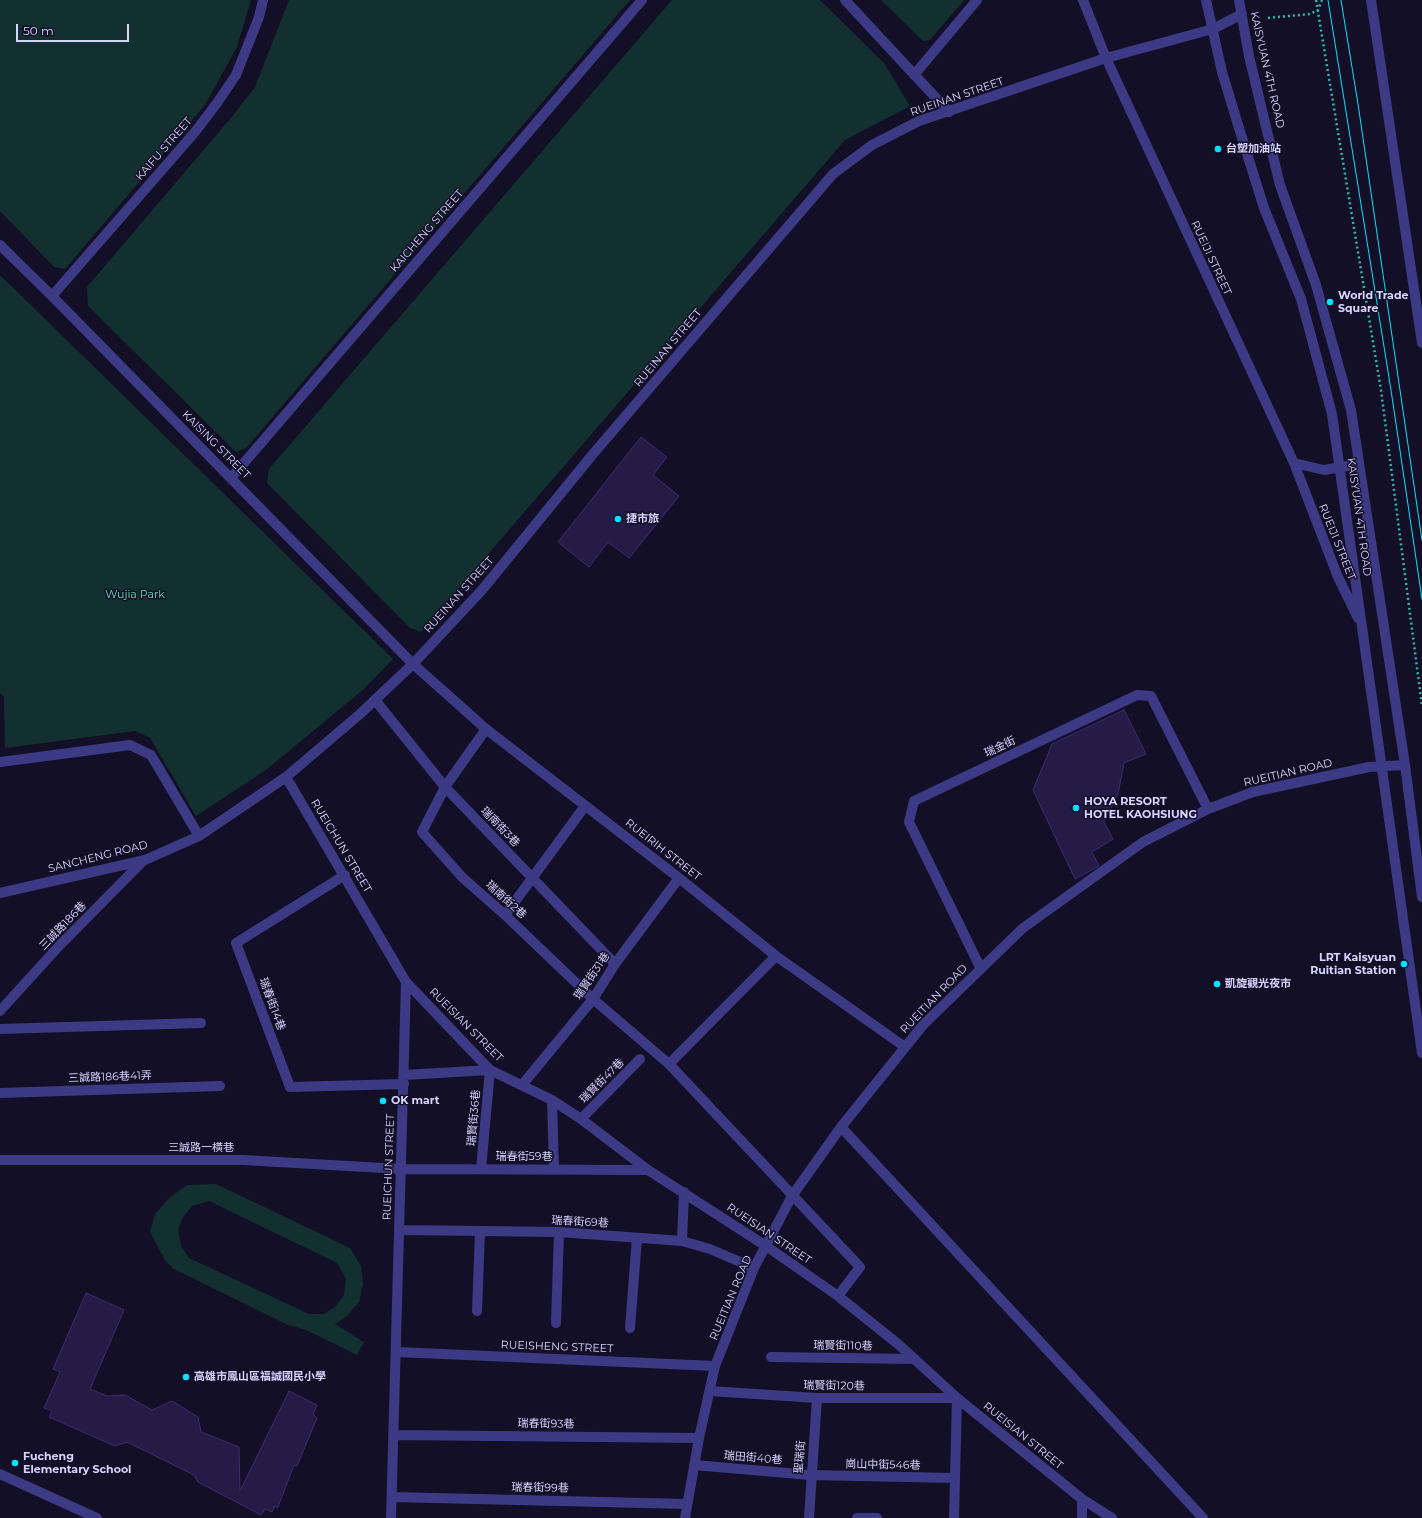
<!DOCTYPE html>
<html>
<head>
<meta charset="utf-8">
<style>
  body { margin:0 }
  #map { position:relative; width:1422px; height:1518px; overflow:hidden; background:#130f26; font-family:Montserrat,sans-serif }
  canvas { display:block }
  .scale { position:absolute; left:16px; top:24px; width:113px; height:18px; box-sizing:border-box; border:2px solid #d9d4ff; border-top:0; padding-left:5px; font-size:12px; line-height:14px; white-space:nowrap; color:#d9d4ff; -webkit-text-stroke:3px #130f26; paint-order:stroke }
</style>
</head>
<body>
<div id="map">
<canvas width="1422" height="1518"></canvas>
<div class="scale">50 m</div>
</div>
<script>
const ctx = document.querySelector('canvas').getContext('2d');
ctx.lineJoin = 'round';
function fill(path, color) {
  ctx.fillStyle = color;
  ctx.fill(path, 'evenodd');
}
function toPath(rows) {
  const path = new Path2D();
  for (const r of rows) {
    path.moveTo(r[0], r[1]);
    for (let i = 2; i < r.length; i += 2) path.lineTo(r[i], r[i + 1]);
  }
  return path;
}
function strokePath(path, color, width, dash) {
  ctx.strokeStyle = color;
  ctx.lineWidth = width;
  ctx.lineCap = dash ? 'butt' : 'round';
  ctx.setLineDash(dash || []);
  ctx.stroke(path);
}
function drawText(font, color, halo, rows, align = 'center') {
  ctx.font = font + ' Montserrat,"Noto Sans TC",sans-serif';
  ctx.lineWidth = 3;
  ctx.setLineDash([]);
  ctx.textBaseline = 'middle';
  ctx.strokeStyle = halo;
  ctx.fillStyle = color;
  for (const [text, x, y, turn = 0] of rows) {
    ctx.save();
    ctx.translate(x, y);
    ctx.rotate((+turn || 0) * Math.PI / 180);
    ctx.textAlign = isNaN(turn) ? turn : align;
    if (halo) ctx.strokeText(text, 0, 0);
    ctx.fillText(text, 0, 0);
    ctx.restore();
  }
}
const green = toPath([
  [0,0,251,0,237,47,205,105,65,269,54,267,0,211],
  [289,0,630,0,246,448,236,452,88,306,87,287,230,119,255,87],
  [672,0,820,0,884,63,910,106,845,140,421,632,410,628,267,483,269,469],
  [881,0,964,0,930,40,923,41],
  [0,275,393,659,364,689,266,770,196,816,150,738,135,731,5,748,4,697,0,693],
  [216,1184,350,1248,361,1266,363,1284,359,1302,347,1316,335,1324,364,1342,357,1355,306,1330,288,1325,174,1269,165,1260,150,1232,155,1214,169,1198,187,1185],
  [209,1201,337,1263,346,1279,344,1295,336,1306,324,1314,309,1314,189,1258,181,1246,178,1230,183,1217,192,1206]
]);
const building = toPath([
  [641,437,667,457,653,475,679,496,629,558,608,542,589,567,558,542,641,437],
  [1124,710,1146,754,1124,763,1118,794,1104,822,1113,839,1092,852,1099,866,1075,879,1033,790,1052,744,1124,710],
  [86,1293,124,1310,90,1389,107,1396,125,1395,152,1410,172,1401,198,1417,201,1432,239,1447,240,1491,289,1391,317,1405,313,1414,317,1418,297,1466,294,1465,278,1507,274,1507,272,1512,265,1509,261,1515,198,1482,194,1475,127,1442,115,1446,49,1417,52,1411,44,1408,60,1372,53,1369,86,1293]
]);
const path = toPath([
  [1316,0,1381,390,1422,706],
  [1268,18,1310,14,1318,10,1322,0]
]);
const minor = toPath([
  [845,0,949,112],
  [1083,0,1106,58,1294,463,1324,470,1359,464],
  [1206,0,1222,72,1239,128,1264,208,1301,299,1332,414,1422,1053],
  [1239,0,1249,56,1280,185,1316,285,1351,410,1405,765,1422,897],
  [1371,0,1422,343],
  [914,75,977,0],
  [0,245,52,296,413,664,486,729,679,878,776,956,905,1047],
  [52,296,195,132,217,103,236,75,259,17,263,0],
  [1294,463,1338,577,1358,618],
  [231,478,642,0],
  [375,700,445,787,615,964],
  [486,729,445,787,422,832,462,877,505,915,593,999,669,1064],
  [0,762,130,745,151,755,199,836],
  [286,777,406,982,391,1518],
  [345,875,236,943,290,1087,404,1084],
  [0,893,145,860,199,836,286,777,360,714,413,664,482,590,593,454,833,174,872,145,919,121,1106,58,1213,29,1242,14],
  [505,915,585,806],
  [776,956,669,1064,860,1267,838,1296],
  [981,969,909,822,914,801,1137,695,1151,696,1208,809],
  [406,982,490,1070,552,1100,581,1119,648,1170,766,1246,838,1296,898,1344,957,1398,1082,1499,1112,1518],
  [0,1011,59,946,144,860],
  [0,1029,201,1023],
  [404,1075,490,1070,481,1169],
  [522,1085,593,999,615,964,679,878],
  [0,1093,220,1086],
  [552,1100,554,1169],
  [581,1119,640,1059],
  [841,1127,1203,1518],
  [0,1160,243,1160,401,1169,648,1170],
  [400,1230,559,1232,682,1241,710,1249,754,1268],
  [682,1241,684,1192],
  [477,1311,480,1231],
  [556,1323,559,1232],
  [630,1328,637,1238],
  [397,1352,715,1366],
  [771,1357,915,1359],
  [710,1391,817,1398,957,1398,954,1518],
  [394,1435,699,1438],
  [694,1465,810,1475,954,1478],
  [0,1474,97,1518],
  [392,1497,687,1504],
  [685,1518,699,1438,715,1366,754,1268,792,1196,841,1127,923,1025,1023,928,1143,842,1208,809,1253,792,1369,767,1405,765],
  [809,1518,817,1398],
  [857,1518,877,1518],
  [1082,1518,1082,1499]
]);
const tram = toPath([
  [1328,0,1391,390,1422,599],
  [1341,0,1358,104,1422,540]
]);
const markers = [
  [1218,149,4,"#00e5ff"],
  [1330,302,4,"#00e5ff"],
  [618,519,4,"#00e5ff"],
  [1076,808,4,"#00e5ff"],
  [1404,964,4,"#00e5ff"],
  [1217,984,4,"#00e5ff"],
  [383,1101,4,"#00e5ff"],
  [186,1377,4,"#00e5ff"],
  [15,1463,4,"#00e5ff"]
];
const streetNames = [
  ["KAISYUAN 4TH ROAD",1267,70,77],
  ["RUEINAN STREET",957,97,-19],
  ["KAIFU STREET",164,149,-49],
  ["KAICHENG STREET",427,231,-49],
  ["RUEIJI STREET",1211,258,65],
  ["RUEINAN STREET",668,348,-50],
  ["KAISING STREET",216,445,45],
  ["KAISYUAN 4TH ROAD",1359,517,82],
  ["RUEIJI STREET",1337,542,68],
  ["RUEINAN STREET",459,595,-48],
  ["瑞金街",1000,747,-25],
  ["RUEITIAN ROAD",1288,773,-13],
  ["瑞南街3巷",500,827,46],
  ["RUEICHUN STREET",341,846,59],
  ["RUEIRIH STREET",663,850,38],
  ["SANCHENG ROAD",98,857,-14],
  ["瑞南街2巷",506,900,42],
  ["三誠路186巷",63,926,-46],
  ["瑞賢街31巷",592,976,-56],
  ["RUEITIAN ROAD",934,999,-46],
  ["瑞春街14巷",272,1004,70],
  ["RUEISIAN STREET",466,1025,45],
  ["三誠路186巷41弄",110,1077,-2],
  ["瑞賢街47巷",602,1081,-45],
  ["瑞賢街36巷",474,1118,-85],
  ["三誠路一橫巷",201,1148],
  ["瑞春街59巷",524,1157],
  ["RUEICHUN STREET",389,1167,-88],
  ["瑞春街69巷",580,1222,3],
  ["RUEISIAN STREET",769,1234,34],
  ["RUEITIAN ROAD",731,1298,-67],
  ["瑞賢街110巷",843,1346,1],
  ["RUEISHENG STREET",557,1347,2],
  ["瑞賢街120巷",834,1386,1],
  ["瑞春街93巷",546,1424,1],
  ["RUEISIAN STREET",1023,1436,39],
  ["聖瑞街",800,1457,-85],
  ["瑞田街40巷",753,1458,5],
  ["崗山中街546巷",883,1465,1],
  ["瑞春街99巷",540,1488,1]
];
const poiNames = [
  ["台塑加油站",1226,149],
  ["World Trade",1338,296],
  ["Square",1338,309],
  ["捷市旅",626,519],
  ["HOYA RESORT",1084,802],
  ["HOTEL KAOHSIUNG",1084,815],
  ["LRT Kaisyuan",1396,958,"right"],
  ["Ruitian Station",1396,971,"right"],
  ["凱旋觀光夜市",1225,984],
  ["OK mart",391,1101],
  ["高雄市鳳山區福誠國民小學",194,1377],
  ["Fucheng",23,1457],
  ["Elementary School",23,1470]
];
const parkNames = [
  ["Wujia Park",135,595]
];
fill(green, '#12302f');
fill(building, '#241b47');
strokePath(building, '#3b2d73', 1);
strokePath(path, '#2fb8b0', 2.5, [2, 3]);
strokePath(minor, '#3d3a85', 10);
strokePath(tram, '#00e5ff', 1);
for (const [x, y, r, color] of markers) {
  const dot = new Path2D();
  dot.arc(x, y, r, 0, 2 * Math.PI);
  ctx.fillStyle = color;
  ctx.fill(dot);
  strokePath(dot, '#130f26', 1.5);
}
drawText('11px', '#d9d4ff', '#130f26', streetNames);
drawText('bold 11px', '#d9d4ff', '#130f26', poiNames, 'left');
drawText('11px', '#5fe0c0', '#130f26', parkNames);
</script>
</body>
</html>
